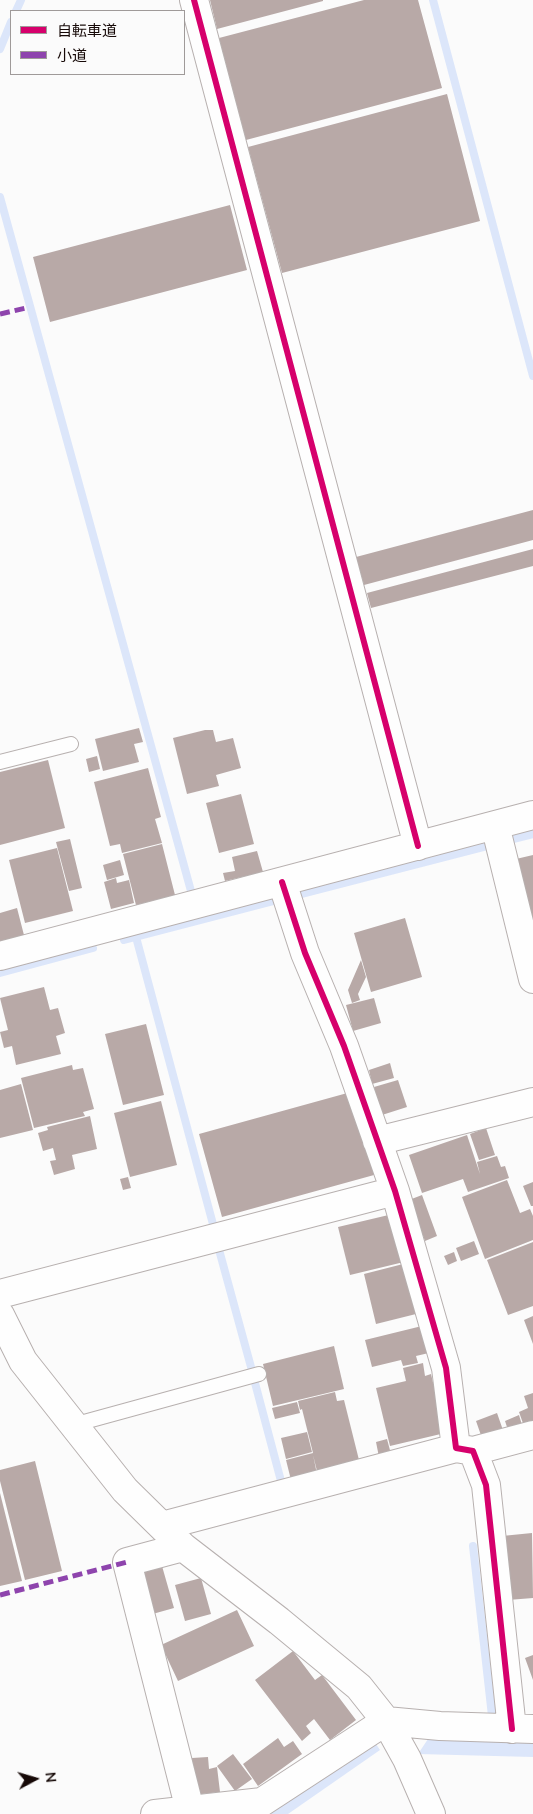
<!DOCTYPE html>
<html>
<head>
<meta charset="utf-8">
<style>
  body { margin:0 }
  #map { position:relative; width:533px; height:1814px; overflow:hidden; background:#fbfbfb; font-family:"Nunito Sans","Noto Sans JP",sans-serif }
  canvas { display:block }
  .legend { position:absolute; left:10px; top:10px; width:175px; height:65px; box-sizing:border-box; background:#fbfbfb; border:1px solid #9f9a99; margin:0; padding:6px 9px; list-style:none; font-size:15px; color:#160907 }
  .legend li { display:flex; align-items:center; gap:10px; height:25px }
  .legend b { width:25px; border:1px solid #9f9a99 }
  .north { position:absolute; left:10px; top:1754px; width:50px; height:50px; -webkit-text-stroke:4px #fbfbfb; paint-order:stroke; rotate:84deg; font-size:14px; font-weight:700; line-height:20px; text-align:center; color:#160907 }
  .north::after { content:''; display:block; margin:auto; width:18px; height:22px; background:#160907; clip-path:polygon(50% 0,100% 100%,50% 72%,0 100%) }
</style>
</head>
<body>
<div id="map">
<canvas width="533" height="1814"></canvas>
<ul class="legend">
<li><b style="height:6px;background:#d6006c"></b>自転車道</li>
<li><b style="height:6px;background:#8e44ad"></b>小道</li>
</ul>
<div class="north">N</div>
</div>
<script>
const ctx = document.querySelector('canvas').getContext('2d');
ctx.lineJoin = 'round';
function fill(path, color) {
  ctx.fillStyle = color;
  ctx.fill(path, 'evenodd');
}
function toPath(rows) {
  const path = new Path2D();
  for (const r of rows) {
    path.moveTo(r[0], r[1]);
    for (let i = 2; i < r.length; i += 2) path.lineTo(r[i], r[i + 1]);
  }
  return path;
}
function strokePath(path, color, width, dash) {
  ctx.strokeStyle = color;
  ctx.lineWidth = width;
  ctx.lineCap = dash ? 'butt' : 'round';
  ctx.setLineDash(dash || []);
  ctx.stroke(path);
}
const water = toPath([
  [430,1736,533,1740,533,1757,418,1754],
  [374,1741,380,1750,288,1814,271,1814]
]);
const stream = toPath([
  [433,0,533,376],
  [16,11,21,0],
  [0,49,11,22],
  [0,197,191,891],
  [510,840,533,834],
  [302,894,488,846],
  [136,937,214,1228],
  [124,940,274,901],
  [0,973,93,948],
  [218,1246,251,1367],
  [255,1383,281,1481],
  [473,1546,492,1716]
]);
const building = toPath([
  [210,0,323,0,323,1,217,29],
  [364,0,418,0,442,88,246,140,219,38],
  [447,94,480,221,282,273,248,147],
  [230,205,247,270,50,322,33,257],
  [533,510,533,540,364,585,356,557],
  [533,549,533,566,371,608,367,593],
  [139,728,143,742,134,744,139,762,103,771,95,739],
  [205,730,213,730,216,742,233,738,241,768,216,775,219,786,187,794,173,738],
  [97,756,100,769,89,772,86,759],
  [48,760,65,828,0,845,0,772],
  [148,768,161,817,155,819,162,843,122,853,120,844,110,846,94,782],
  [241,794,254,844,219,853,206,803],
  [70,839,82,888,69,891,56,842],
  [162,844,175,895,136,905,123,854],
  [57,848,73,911,25,923,9,860],
  [257,851,263,872,225,881,223,873,235,871,232,857],
  [533,855,533,920,532,920,516,859],
  [120,860,124,875,107,880,103,865],
  [116,878,117,883,129,880,134,903,111,909,104,882],
  [17,908,25,939,0,946,0,913],
  [405,918,422,977,371,992,354,933],
  [361,960,366,977,358,994,360,1000,352,1003,348,990],
  [44,987,50,1010,58,1008,65,1033,56,1036,61,1054,16,1065,12,1046,4,1048,0,1032,8,1030,0,998],
  [374,998,381,1023,353,1031,346,1005],
  [146,1024,164,1095,123,1105,105,1034],
  [390,1063,394,1078,372,1084,369,1070],
  [72,1065,73,1070,83,1068,94,1109,83,1112,85,1116,34,1128,21,1078],
  [398,1080,407,1107,382,1115,374,1087],
  [21,1084,33,1130,0,1138,0,1090],
  [351,1092,374,1175,222,1217,199,1134],
  [161,1101,177,1165,130,1177,114,1113],
  [90,1116,97,1149,72,1155,75,1169,54,1175,50,1161,56,1160,53,1148,43,1151,38,1133,48,1130,47,1127],
  [486,1128,495,1155,479,1160,470,1134],
  [467,1135,480,1174,477,1162,497,1156,501,1167,505,1166,509,1178,468,1192,463,1179,422,1193,409,1155],
  [128,1177,131,1188,123,1190,120,1179],
  [507,1180,520,1213,530,1209,533,1216,533,1240,485,1259,462,1197],
  [533,1182,533,1206,531,1206,523,1186],
  [422,1195,437,1236,425,1241,409,1200],
  [397,1213,408,1261,350,1275,338,1227],
  [474,1241,479,1254,461,1261,456,1248],
  [533,1242,533,1306,508,1315,487,1260],
  [454,1252,457,1261,448,1265,444,1256],
  [407,1263,420,1313,376,1324,364,1274],
  [533,1316,533,1344,524,1320],
  [426,1325,433,1352,416,1356,418,1363,403,1366,401,1360,372,1367,365,1340],
  [334,1346,344,1389,273,1406,263,1364],
  [423,1363,425,1376,431,1374,445,1433,390,1446,376,1388,406,1381,403,1368],
  [335,1392,337,1401,344,1400,359,1460,317,1471,313,1455,317,1474,291,1480,286,1460,313,1453,302,1409,300,1410,298,1401],
  [533,1393,533,1425,525,1429,519,1412,528,1408,524,1396],
  [297,1402,300,1413,275,1419,272,1408],
  [497,1413,504,1433,483,1441,476,1421],
  [519,1415,522,1425,508,1430,505,1421],
  [307,1432,312,1452,286,1459,281,1438],
  [387,1439,391,1454,379,1457,376,1442],
  [35,1461,62,1571,25,1580,0,1481,0,1470],
  [0,1493,22,1581,0,1586],
  [532,1533,533,1598,508,1600,502,1536],
  [162,1566,174,1608,149,1615,137,1573],
  [201,1578,211,1614,185,1621,175,1585],
  [237,1610,254,1646,178,1681,161,1645],
  [293,1651,315,1680,322,1675,356,1720,330,1740,314,1719,306,1726,311,1733,302,1741,255,1680],
  [533,1655,533,1680,525,1658],
  [278,1738,284,1747,293,1741,302,1754,258,1786,243,1764],
  [233,1754,252,1779,235,1791,217,1766],
  [208,1757,209,1769,217,1767,220,1792,193,1795,192,1758]
]);
const lane = toPath([
  [0,762,71,744],
  [73,1425,259,1374]
]);
const street = toPath([
  [194,0,418,846],
  [495,825,533,979],
  [282,882,305,953,344,1046,395,1191,446,1368,456,1448,473,1451,486,1485,512,1729],
  [0,956,533,815],
  [377,1141,533,1102],
  [0,1294,395,1191],
  [0,1315,23,1361,125,1490,183,1547,279,1621,359,1687,386,1721,407,1759,431,1814],
  [473,1451,533,1435],
  [162,1526,456,1448],
  [183,1547,127,1562,190,1810],
  [155,1814,262,1802,386,1721,440,1726,533,1729]
]);
const quiet = toPath([
  [0,314,26,308],
  [0,1595,127,1562]
]);
const cycleway = toPath([
  [194,0,418,846],
  [282,882,305,953,344,1046,395,1191,446,1368,456,1448,473,1451,486,1485,512,1729]
]);
fill(water, '#dce6fa');
strokePath(stream, '#dce6fa', 8);
fill(building, '#b8a9a7');
strokePath(lane, '#b7b0af', 16);
strokePath(street, '#b7b0af', 30);
strokePath(lane, '#fefefe', 14);
strokePath(street, '#fefefe', 28);
strokePath(quiet, '#8e44ad', 5, [10, 5]);
strokePath(cycleway, '#d6006c', 6);
</script>
</body>
</html>
